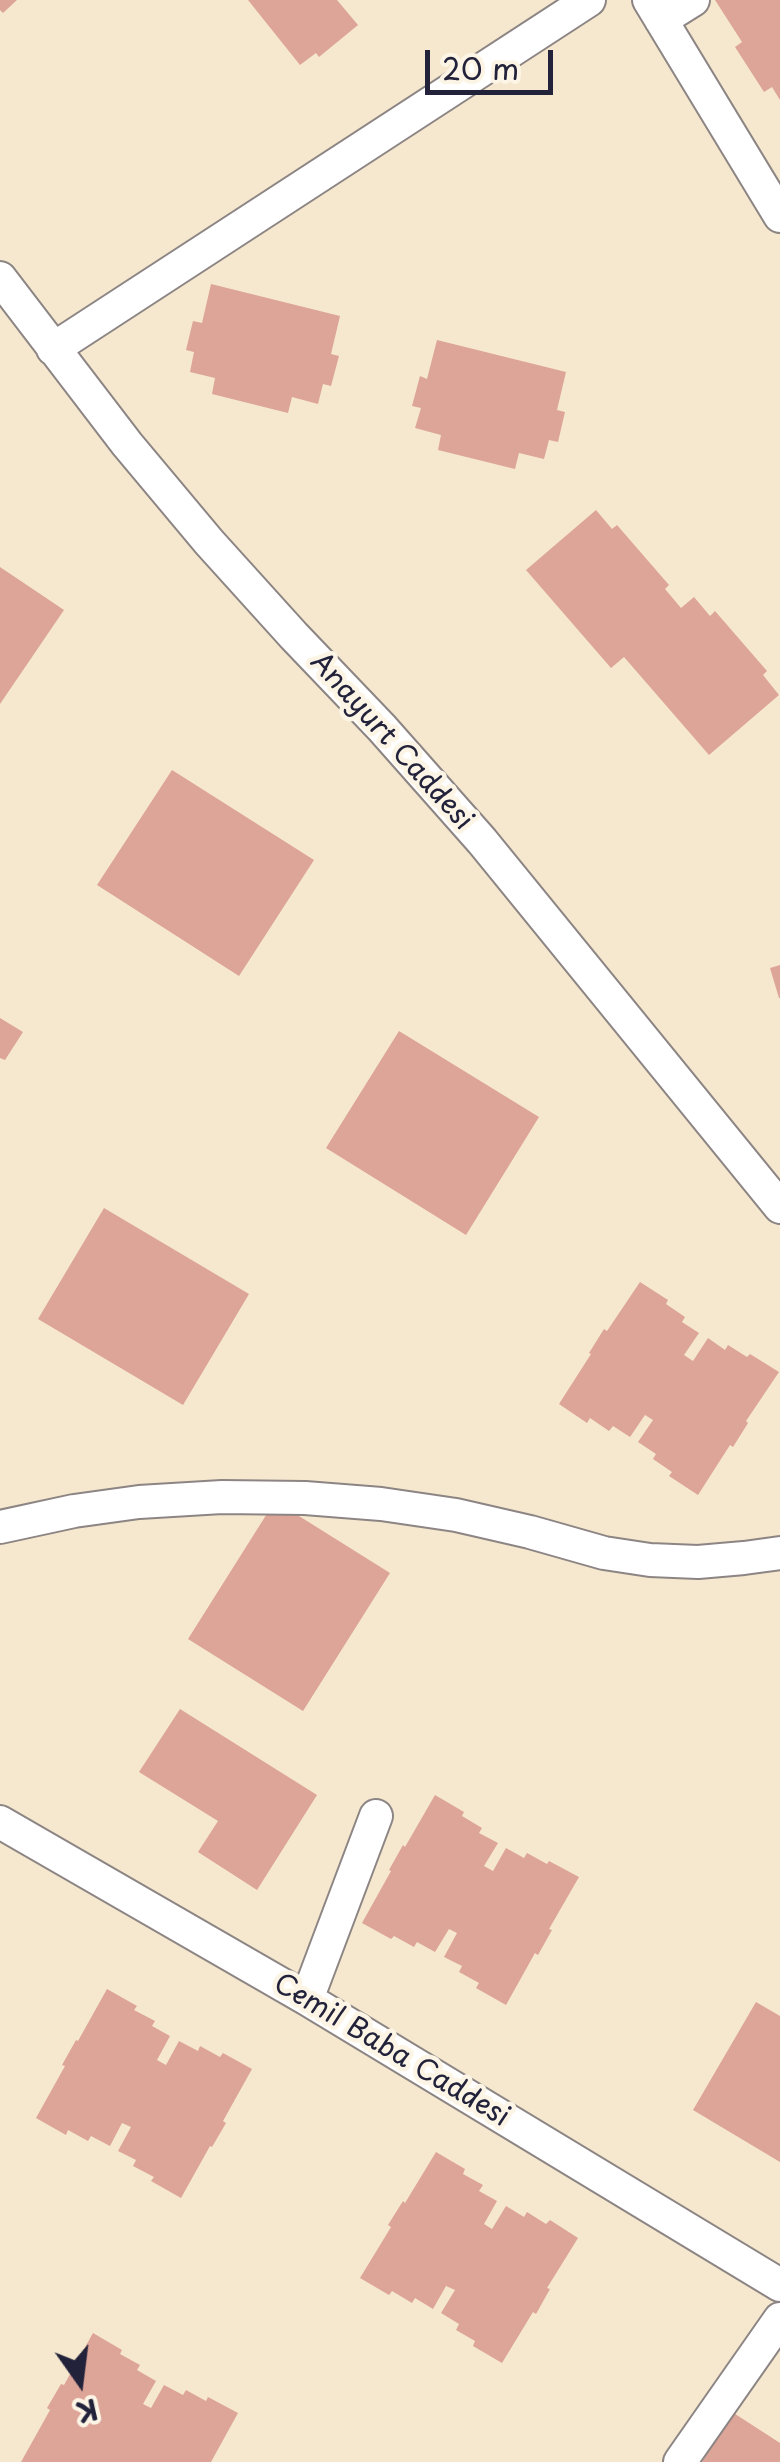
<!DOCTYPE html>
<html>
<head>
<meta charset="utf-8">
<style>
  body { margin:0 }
  #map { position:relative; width:780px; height:2462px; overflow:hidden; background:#f5e8ce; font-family:"Playpen Sans",sans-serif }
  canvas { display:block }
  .north { position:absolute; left:30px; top:2332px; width:100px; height:100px; -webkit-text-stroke:8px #fcf5e5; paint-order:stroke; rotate:166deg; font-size:28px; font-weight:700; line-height:40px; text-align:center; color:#22223b }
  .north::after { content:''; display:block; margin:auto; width:35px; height:45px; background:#22223b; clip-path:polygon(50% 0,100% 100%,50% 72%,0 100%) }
  .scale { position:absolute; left:425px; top:50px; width:128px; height:45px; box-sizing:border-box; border:5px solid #22223b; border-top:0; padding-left:12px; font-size:30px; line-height:35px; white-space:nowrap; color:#22223b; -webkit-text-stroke:8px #fcf5e5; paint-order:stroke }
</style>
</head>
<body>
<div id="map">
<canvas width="780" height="2462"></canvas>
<div class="north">K</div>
<div class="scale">20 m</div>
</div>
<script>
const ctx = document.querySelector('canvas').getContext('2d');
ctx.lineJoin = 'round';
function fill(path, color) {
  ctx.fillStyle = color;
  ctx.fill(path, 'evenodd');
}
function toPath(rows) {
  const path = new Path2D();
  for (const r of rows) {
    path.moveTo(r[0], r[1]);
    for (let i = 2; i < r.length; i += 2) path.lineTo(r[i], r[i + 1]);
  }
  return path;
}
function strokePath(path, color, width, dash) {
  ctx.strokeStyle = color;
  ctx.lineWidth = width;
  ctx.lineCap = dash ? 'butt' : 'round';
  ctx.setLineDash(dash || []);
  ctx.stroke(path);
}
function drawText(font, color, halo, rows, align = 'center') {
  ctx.font = font + ' "Playpen Sans",sans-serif';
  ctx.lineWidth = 9;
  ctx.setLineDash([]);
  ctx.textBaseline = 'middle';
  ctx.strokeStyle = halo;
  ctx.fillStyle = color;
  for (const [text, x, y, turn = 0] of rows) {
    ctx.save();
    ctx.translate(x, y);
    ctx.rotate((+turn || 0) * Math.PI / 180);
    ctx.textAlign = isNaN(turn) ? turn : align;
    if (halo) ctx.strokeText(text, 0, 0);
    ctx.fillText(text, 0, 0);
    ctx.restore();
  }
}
const building = toPath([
  [0,0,17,0,3,13,0,10],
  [248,0,337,0,358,25,319,57,316,53,300,65],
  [715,0,780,0,780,100,772,87,764,92,735,47,742,42],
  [211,284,340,316,331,354,339,356,331,386,323,384,318,404,292,397,288,413,212,394,215,378,190,372,194,352,186,350,193,321,202,323],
  [437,340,566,372,557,410,565,412,558,442,549,440,544,459,519,453,515,469,438,450,441,435,415,428,421,408,412,406,420,376,427,379],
  [596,510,612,529,617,525,669,585,665,589,681,608,694,597,710,616,715,611,767,671,763,675,779,695,709,755,624,657,611,668,526,570],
  [0,567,64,610,0,704],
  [172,770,314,860,239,976,97,885],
  [780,965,780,998,779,998,770,968],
  [0,1018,23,1032,5,1060,0,1058],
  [399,1031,539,1117,466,1235,326,1148],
  [104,1208,249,1294,183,1405,38,1319],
  [640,1282,668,1300,666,1304,685,1317,682,1322,699,1333,684,1355,693,1361,708,1338,725,1350,728,1345,747,1357,750,1354,779,1372,746,1421,748,1423,733,1447,730,1445,698,1495,669,1476,672,1472,653,1459,656,1454,638,1442,653,1420,645,1415,630,1437,613,1426,609,1431,590,1418,587,1423,559,1404,591,1354,589,1353,604,1329,607,1331],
  [275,1501,390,1573,303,1711,188,1639],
  [180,1709,317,1795,257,1890,198,1852,218,1821,139,1772],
  [435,1795,464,1812,462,1816,482,1828,479,1833,498,1843,484,1866,493,1871,506,1848,524,1858,527,1853,547,1864,549,1861,579,1877,549,1929,552,1930,538,1955,535,1953,506,2005,476,1988,479,1983,459,1972,462,1966,444,1957,457,1933,449,1929,435,1952,417,1942,414,1947,394,1936,391,1939,362,1923,391,1871,389,1870,403,1845,405,1847],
  [107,1989,137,2006,134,2010,155,2021,152,2026,170,2036,157,2060,166,2065,179,2041,198,2051,200,2046,220,2057,223,2053,252,2069,223,2121,226,2123,212,2147,210,2146,181,2198,151,2181,154,2177,133,2166,136,2160,118,2151,131,2127,122,2123,110,2146,91,2136,88,2141,68,2130,66,2135,36,2118,65,2066,62,2065,76,2040,78,2041],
  [756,2002,780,2016,780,2162,693,2110],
  [436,2152,465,2169,463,2174,483,2185,479,2191,497,2201,484,2224,492,2229,506,2206,524,2217,527,2212,546,2224,550,2220,578,2238,547,2288,550,2289,536,2314,533,2312,502,2363,473,2346,475,2341,456,2330,459,2324,441,2313,455,2290,446,2286,433,2309,415,2298,412,2303,392,2291,389,2295,360,2278,391,2227,388,2225,403,2201,405,2203],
  [93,2333,122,2350,120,2354,140,2365,137,2370,156,2381,143,2404,151,2408,164,2385,183,2395,186,2390,206,2401,208,2397,238,2413,211,2462,21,2462,50,2410,47,2408,61,2384,64,2385],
  [729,2410,780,2443,780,2462,702,2462,715,2441,711,2439]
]);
const minor = toPath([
  [649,0,780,216],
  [661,20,693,0],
  [0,278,127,444,209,542,294,636,382,728,482,841,780,1207],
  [53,349,589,0],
  [0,1527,74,1511,139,1502,222,1497,305,1498,381,1504,456,1515,530,1532,604,1553,650,1560,698,1562,744,1558,780,1553],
  [0,1822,307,1999,780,2285],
  [307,1999,376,1816],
  [680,2462,780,2319]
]);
const streetNames = [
  ["Anayurt Caddesi",391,742,48],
  ["Cemil Baba Caddesi",391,2051,31]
];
fill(building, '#dda498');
strokePath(minor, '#8c8584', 36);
strokePath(minor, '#fff', 32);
drawText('28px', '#22223b', '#fcf5e5', streetNames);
</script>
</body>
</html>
